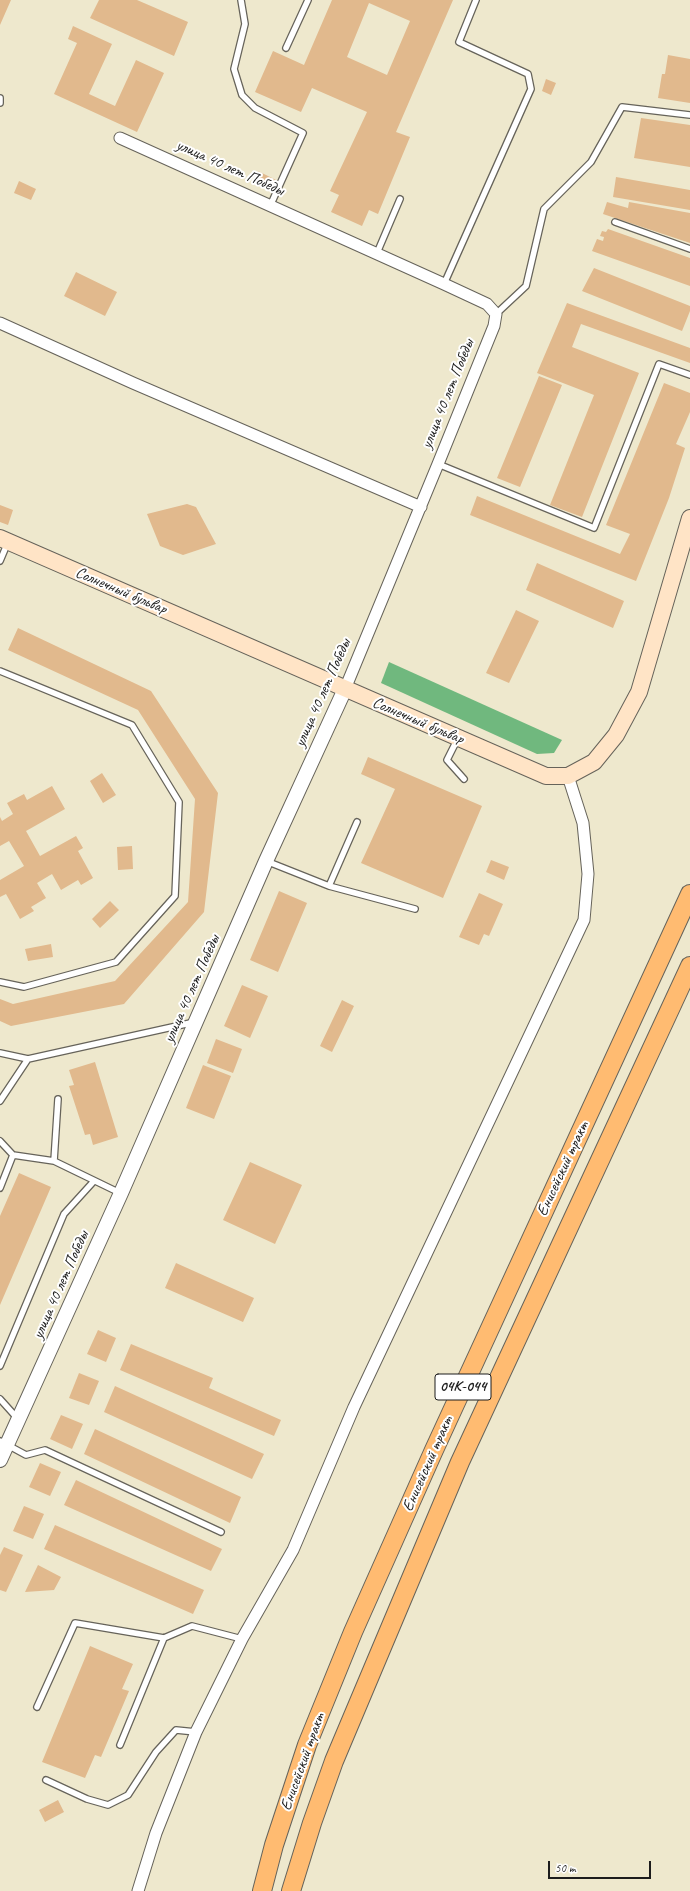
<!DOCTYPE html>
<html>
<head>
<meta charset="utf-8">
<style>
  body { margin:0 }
  #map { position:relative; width:690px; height:1891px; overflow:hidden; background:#eee8cd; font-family:Caveat,sans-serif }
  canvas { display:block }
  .scale { position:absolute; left:548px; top:1861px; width:103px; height:18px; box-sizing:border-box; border:2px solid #1c1c1c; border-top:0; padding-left:5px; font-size:12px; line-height:14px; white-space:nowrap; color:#1c1c1c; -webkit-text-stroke:3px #fff; paint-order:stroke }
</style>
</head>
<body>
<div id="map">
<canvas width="690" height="1891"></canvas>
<div class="scale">50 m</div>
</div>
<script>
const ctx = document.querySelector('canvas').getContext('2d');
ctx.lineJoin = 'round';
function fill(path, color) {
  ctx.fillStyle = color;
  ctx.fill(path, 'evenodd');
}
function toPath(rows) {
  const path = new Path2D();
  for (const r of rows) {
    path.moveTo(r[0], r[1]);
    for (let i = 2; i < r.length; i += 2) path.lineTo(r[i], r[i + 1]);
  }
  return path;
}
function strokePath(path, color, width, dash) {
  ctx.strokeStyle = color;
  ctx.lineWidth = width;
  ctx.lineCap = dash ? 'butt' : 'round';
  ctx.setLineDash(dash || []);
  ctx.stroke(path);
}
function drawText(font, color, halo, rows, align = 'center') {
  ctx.font = font + ' Caveat,sans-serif';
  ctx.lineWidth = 4;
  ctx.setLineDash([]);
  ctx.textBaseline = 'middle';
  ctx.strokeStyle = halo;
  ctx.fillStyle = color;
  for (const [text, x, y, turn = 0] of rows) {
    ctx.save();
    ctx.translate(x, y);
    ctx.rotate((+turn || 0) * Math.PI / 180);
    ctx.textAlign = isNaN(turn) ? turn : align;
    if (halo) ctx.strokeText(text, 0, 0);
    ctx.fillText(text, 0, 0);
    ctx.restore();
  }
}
const forest = toPath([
  [389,662,562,740,554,753,537,754,381,683]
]);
const building = toPath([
  [0,0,11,0,0,25],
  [99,0,137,0,188,22,174,56,90,18],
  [332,0,453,0,396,132,410,137,378,214,369,210,362,226,331,212,339,195,330,191,367,112,312,88,301,112,255,92,273,51,304,65],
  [369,3,410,21,387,75,347,57],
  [73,26,112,44,89,94,115,106,136,60,164,73,137,132,54,94,77,43,68,39],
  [668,55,690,59,690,103,658,98,662,74,665,74],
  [546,79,556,83,551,95,542,91],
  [641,118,690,125,690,167,634,158],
  [258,171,276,180,271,191,253,182],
  [616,177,690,190,690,210,613,197],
  [19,181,36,189,31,200,14,193],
  [607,202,628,208,629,202,690,213,690,243,603,214],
  [608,229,690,258,690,286,592,251,597,239,603,241,604,237,600,236,602,231,606,232],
  [594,268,690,306,690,311,682,331,582,291],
  [76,272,117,292,105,316,64,296],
  [567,303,690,348,690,363,581,324,572,347,639,373,582,517,550,505,594,395,537,373],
  [539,376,562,385,520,487,497,478],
  [664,383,690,393,690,412,676,444,685,448,669,498,636,581,470,515,477,496,620,554,630,534,606,525],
  [187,504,196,507,216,544,183,555,160,546,147,514],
  [0,505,13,510,8,525,0,522],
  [537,563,624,601,613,628,526,590],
  [516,610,539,621,509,683,486,673],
  [18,628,151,691,218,793,204,912,124,1004,11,1026,0,1021,0,999,13,1004,115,981,188,902,195,799,138,710,8,650],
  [368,757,482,806,443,898,361,863,395,789,361,774],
  [102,773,116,795,103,803,90,781],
  [52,786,65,809,26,831,40,856,76,836,83,848,78,851,93,878,81,885,78,880,61,890,52,874,37,883,46,898,31,907,34,911,20,919,6,894,0,897,0,880,24,866,9,841,0,846,0,817,2,821,13,814,7,803,24,794,27,800],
  [132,846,133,869,118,870,117,847],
  [491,860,509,867,504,880,486,872],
  [279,891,307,903,278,972,250,960],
  [479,893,503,904,489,936,484,934,479,945,459,937],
  [110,901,119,910,100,928,92,919],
  [51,944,53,957,28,961,25,949],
  [242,985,268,996,250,1038,224,1026],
  [342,1000,354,1006,332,1052,320,1046],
  [216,1039,242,1049,233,1073,207,1063],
  [95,1062,118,1137,93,1145,90,1134,85,1135,69,1086,74,1085,69,1070],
  [203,1065,231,1076,214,1119,186,1108],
  [250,1162,302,1185,275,1244,223,1220],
  [19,1173,51,1187,0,1305,0,1216],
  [176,1263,254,1298,243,1322,165,1288],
  [98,1330,116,1338,106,1362,87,1354],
  [131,1344,213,1378,209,1388,281,1420,274,1436,120,1370],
  [79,1373,99,1381,89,1405,69,1398],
  [115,1386,264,1454,252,1479,104,1412],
  [61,1415,83,1424,72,1449,50,1439],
  [95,1429,241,1497,230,1523,84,1454],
  [40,1463,61,1472,50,1496,29,1487],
  [76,1480,222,1549,211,1571,64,1505],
  [24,1506,44,1514,33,1539,13,1531],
  [55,1525,204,1590,193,1614,44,1549],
  [4,1547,23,1555,6,1592,0,1590,0,1555],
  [38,1565,61,1577,54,1590,25,1592],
  [90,1646,133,1664,122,1689,129,1691,101,1757,95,1755,85,1778,42,1762],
  [58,1800,64,1812,45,1822,39,1810]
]);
const service = toPath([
  [241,0,245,24,234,69,242,95,255,108,303,133,271,204],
  [286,48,308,0],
  [0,98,0,103],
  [615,222,690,249],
  [377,253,400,199],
  [444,284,531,89,528,74,459,42,476,0],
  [496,314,526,286,544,209,591,162,622,107,690,115],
  [438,464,594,528,659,364,690,375],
  [0,561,8,542],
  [0,671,132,725,179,802,175,896,116,962,24,987,0,982],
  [457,740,447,760,464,779],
  [266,861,329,886,415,909],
  [329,886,357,822],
  [0,1053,28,1059],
  [0,1101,28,1059,195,1022],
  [0,1141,13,1155,54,1161,120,1193],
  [54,1161,58,1099],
  [0,1188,13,1155],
  [0,1366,64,1214,94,1181],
  [0,1399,18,1419],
  [0,1441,26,1455,45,1450,221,1532],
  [37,1707,75,1623,164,1638,192,1626,242,1639],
  [120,1745,164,1638],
  [46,1780,87,1799,108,1805,128,1795,156,1752,176,1730,196,1732]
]);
const minor = toPath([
  [120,138,444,284,487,304,496,314,494,326,438,464,345,689],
  [0,323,133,383,421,507],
  [138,1891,156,1833,196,1732,242,1639,293,1550,354,1407,584,920,588,874,583,823,568,776]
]);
const tertiary = toPath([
  [0,1460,121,1193,266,861,345,689]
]);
const secondary = toPath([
  [0,538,546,776,568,776,594,762,616,735,639,692,690,518]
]);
const primary = toPath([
  [262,1891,274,1845,307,1745,353,1632,434,1450,690,894],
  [291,1891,312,1823,334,1761,460,1462,690,966]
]);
const shields = [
  [463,1387,56]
];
const shieldNames = [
  ["04К-044",463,1387]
];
const streetNames = [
  ["улица 40 лет Победы",230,168,24],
  ["улица 40 лет Победы",448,394,-68],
  ["Солнечный бульвар",121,591,23],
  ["улица 40 лет Победы",323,693,-66],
  ["Солнечный бульвар",418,721,23],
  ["улица 40 лет Победы",192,989,-66],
  ["Енисейский тракт",563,1169,-65],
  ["улица 40 лет Победы",61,1285,-66],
  ["Енисейский тракт",428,1464,-66],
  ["Енисейский тракт",303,1762,-70]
];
fill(forest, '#70b87e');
fill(building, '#e1b98d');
strokePath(service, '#66635a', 8);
strokePath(minor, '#66635a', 13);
strokePath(tertiary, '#66635a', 16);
strokePath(secondary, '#66635a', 18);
strokePath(primary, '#66635a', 20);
strokePath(service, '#fff', 5.5);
strokePath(minor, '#fff', 11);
strokePath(tertiary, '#fff', 14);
strokePath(secondary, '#ffe4c6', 16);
strokePath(primary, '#ffbb71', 18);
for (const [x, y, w] of shields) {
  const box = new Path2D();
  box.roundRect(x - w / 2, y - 13, w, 26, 3);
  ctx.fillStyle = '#fff';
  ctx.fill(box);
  strokePath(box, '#1c1c1c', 1);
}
drawText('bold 15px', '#1c1c1c', null, shieldNames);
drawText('16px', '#1c1c1c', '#fff', streetNames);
</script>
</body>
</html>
